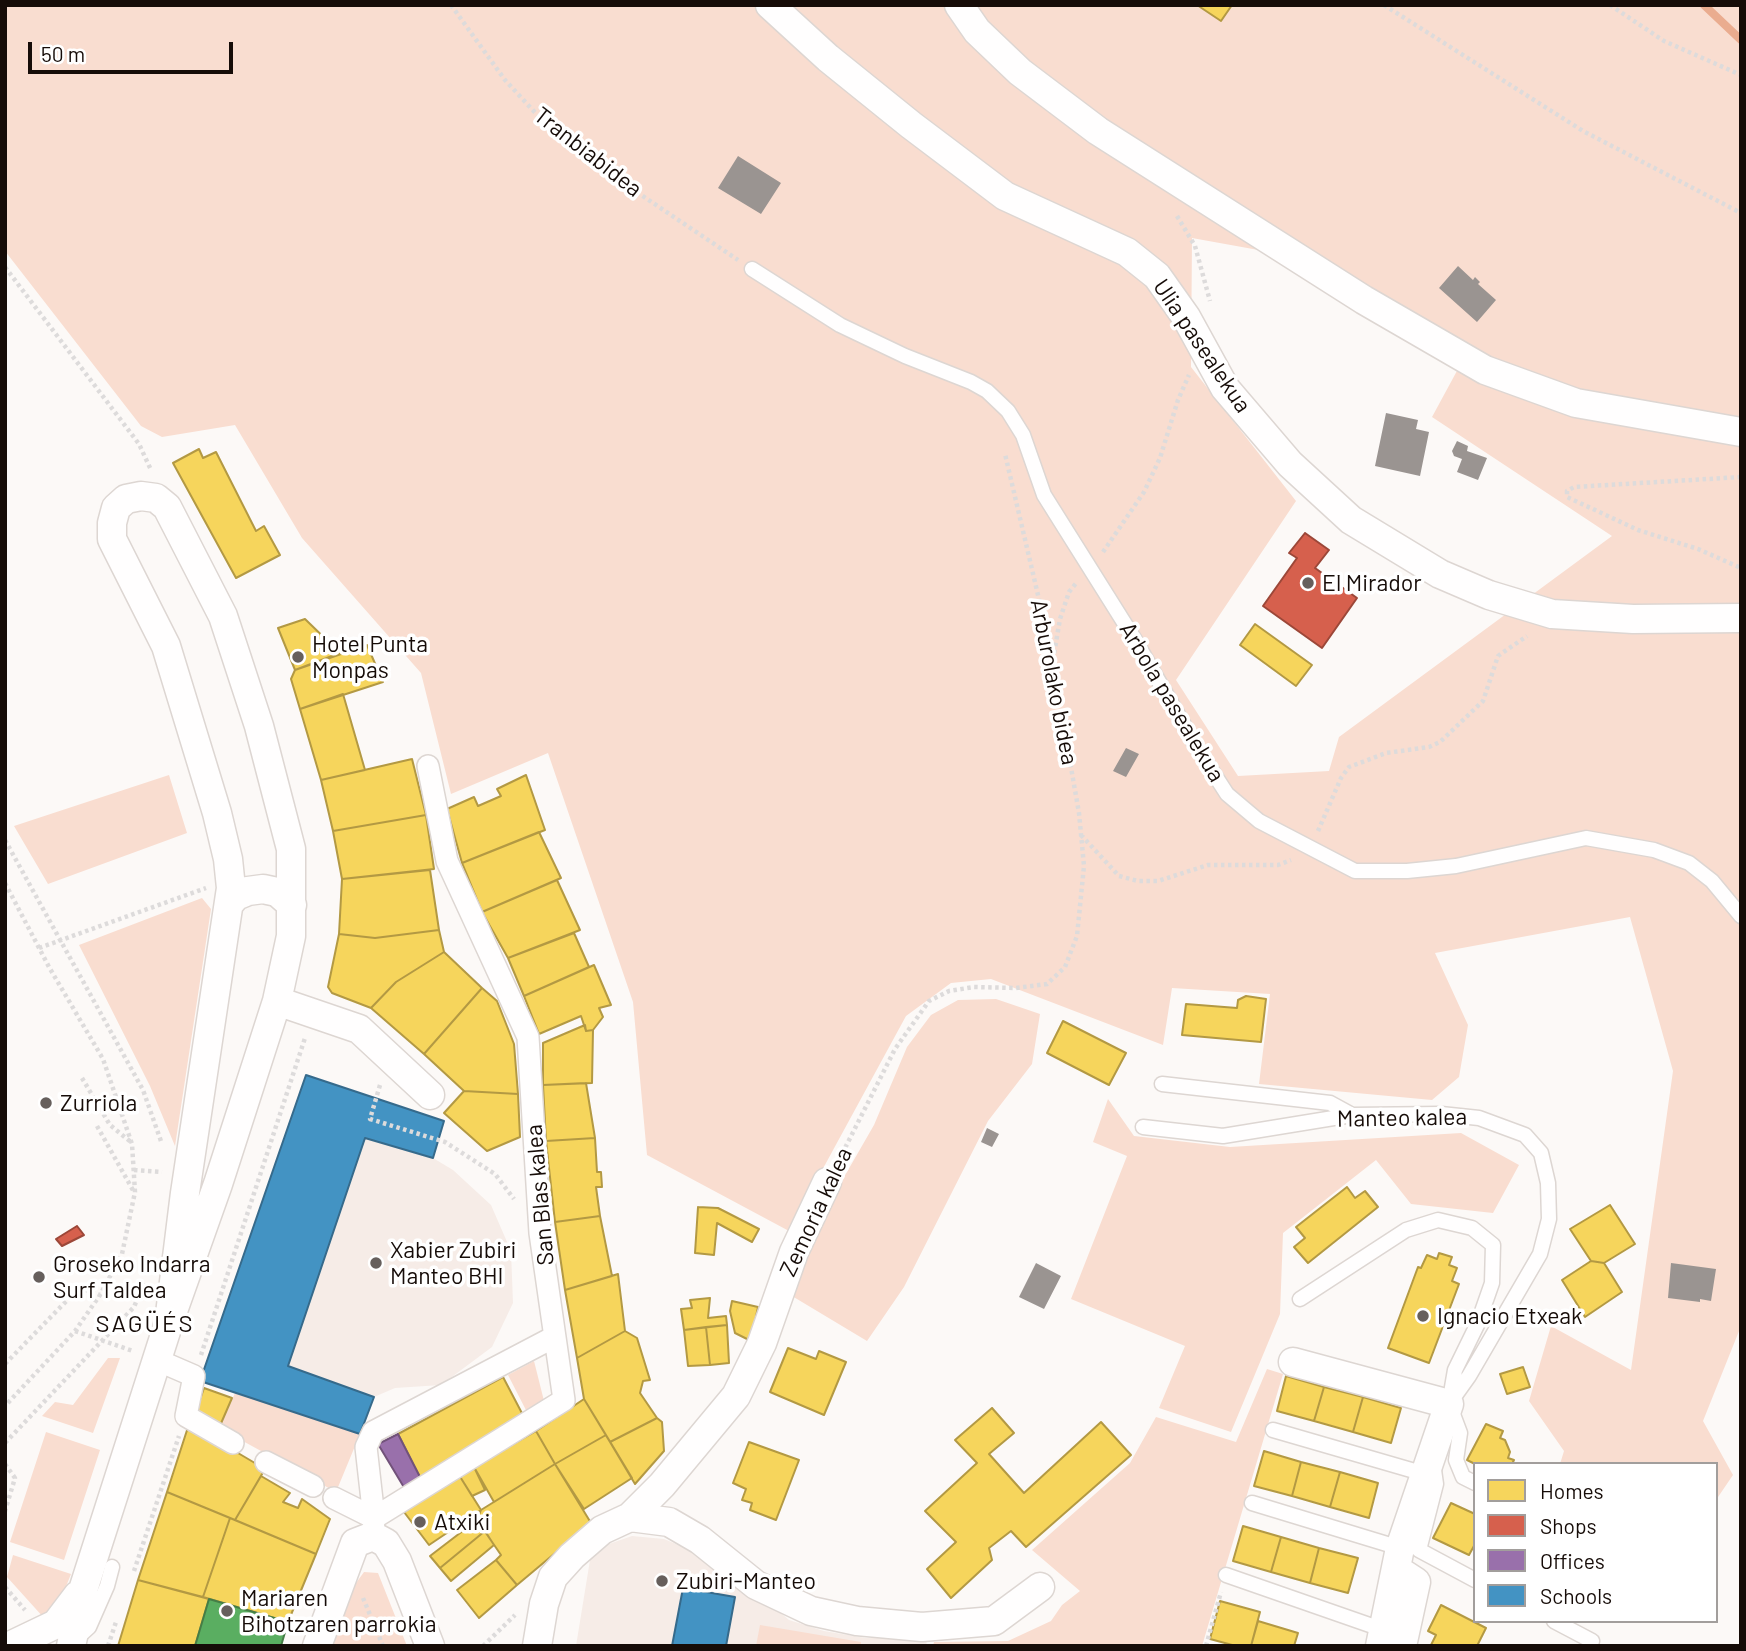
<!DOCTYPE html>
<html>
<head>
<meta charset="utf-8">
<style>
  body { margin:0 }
  #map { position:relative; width:1746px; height:1651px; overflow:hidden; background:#fcf9f7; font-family:Barlow,sans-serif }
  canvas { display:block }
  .frame { position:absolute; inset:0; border:7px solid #160c08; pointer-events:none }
  .legend { position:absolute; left:1473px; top:1462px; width:245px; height:161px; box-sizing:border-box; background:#fff; border:2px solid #a29e9c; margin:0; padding:9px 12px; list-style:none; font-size:21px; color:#160c08 }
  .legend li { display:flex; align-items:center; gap:14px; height:35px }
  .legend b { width:35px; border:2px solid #a29e9c }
  .scale { position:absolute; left:28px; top:42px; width:205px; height:32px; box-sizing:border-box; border:4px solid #160c08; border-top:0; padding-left:9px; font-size:21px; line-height:24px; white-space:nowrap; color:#160c08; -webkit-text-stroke:5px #fff; paint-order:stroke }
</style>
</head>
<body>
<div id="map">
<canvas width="1746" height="1651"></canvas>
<div class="frame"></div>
<ul class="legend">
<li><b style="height:19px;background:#f6d55c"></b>Homes</li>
<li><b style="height:19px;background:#d6604d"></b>Shops</li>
<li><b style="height:19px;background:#9970ab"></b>Offices</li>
<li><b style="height:19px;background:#4393c3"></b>Schools</li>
</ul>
<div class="scale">50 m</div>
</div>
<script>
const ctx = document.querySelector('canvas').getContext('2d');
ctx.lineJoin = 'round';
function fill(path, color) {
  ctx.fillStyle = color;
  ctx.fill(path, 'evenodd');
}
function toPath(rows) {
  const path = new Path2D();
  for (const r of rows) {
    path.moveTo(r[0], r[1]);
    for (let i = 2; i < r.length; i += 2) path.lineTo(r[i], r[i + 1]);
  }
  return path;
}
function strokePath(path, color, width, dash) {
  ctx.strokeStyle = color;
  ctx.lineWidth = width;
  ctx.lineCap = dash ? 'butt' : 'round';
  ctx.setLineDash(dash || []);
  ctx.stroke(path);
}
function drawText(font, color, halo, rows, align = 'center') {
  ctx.font = font + ' Barlow,sans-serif';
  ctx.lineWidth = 7;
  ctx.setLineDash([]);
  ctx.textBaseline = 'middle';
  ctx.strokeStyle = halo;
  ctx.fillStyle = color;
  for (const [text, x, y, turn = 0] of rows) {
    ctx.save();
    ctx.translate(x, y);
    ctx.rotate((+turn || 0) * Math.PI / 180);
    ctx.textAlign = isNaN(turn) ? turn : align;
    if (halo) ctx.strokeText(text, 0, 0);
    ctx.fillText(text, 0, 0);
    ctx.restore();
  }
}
const built = toPath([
  [306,1075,444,1121,433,1158,453,1170,491,1205,511,1251,513,1303,492,1347,441,1385,395,1388,374,1397,360,1434,201,1381],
  [632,1536,664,1539,693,1551,767,1601,789,1620,824,1631,866,1638,928,1636,926,1646,576,1646,590,1560,609,1544]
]);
const green = toPath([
  [5,5,1741,5,1741,1326,1703,1421,1733,1475,1716,1500,1716,1464,1560,1464,1564,1451,1529,1401,1551,1326,1631,1370,1673,1071,1630,917,1435,953,1468,1025,1459,1077,1432,1100,1259,1084,1270,994,1172,988,1163,1045,991,979,951,983,906,1016,789,1231,647,1155,633,1002,548,753,451,794,421,673,302,538,235,425,162,437,141,426,5,251],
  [1192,238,1275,253,1458,369,1432,417,1612,536,1339,737,1329,771,1238,776,1176,680,1296,501,1191,367],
  [169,775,187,833,48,884,14,826],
  [202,898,211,909,175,1146,150,1086,79,945],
  [996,999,1040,1014,1032,1064,988,1121,904,1287,867,1341,792,1296,836,1191,874,1125,907,1047,931,1015,958,1000],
  [1108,1099,1134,1136,1230,1147,1461,1133,1519,1165,1493,1213,1411,1204,1376,1160,1283,1233,1280,1314,1231,1432,1159,1408,1185,1346,1071,1299,1127,1156,1093,1142],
  [108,1358,120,1358,93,1433,42,1416,55,1402,73,1405],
  [534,1361,545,1405,529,1416,508,1375],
  [1267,1369,1283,1374,1202,1646,933,1646,934,1642,1008,1641,1051,1621,1062,1605,1080,1591,1032,1550,1130,1463,1156,1417,1236,1442],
  [235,1393,360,1434,336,1492,219,1428],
  [46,1432,100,1450,64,1560,10,1542],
  [13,1555,71,1574,63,1594,44,1618,7,1577],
  [364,1572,378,1573,407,1646,331,1646,348,1594],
  [760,1625,861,1642,861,1646,756,1646]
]);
const homes = toPath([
  [1197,5,1232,5,1221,21,1197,5],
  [199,449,203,458,216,452,256,531,264,526,280,555,236,578,173,463,199,449],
  [305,619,340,653,295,670,278,628,305,619],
  [1255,624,1312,665,1296,686,1240,645,1255,624],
  [367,645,383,682,300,709,291,679,295,670,367,645],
  [343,694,365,770,321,780,300,709,343,694],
  [412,759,426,815,333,831,321,780,412,759],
  [526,775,545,830,462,863,447,809,474,797,478,806,501,796,497,789,526,775],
  [426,815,434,869,342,879,333,831,426,815],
  [539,832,561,878,482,912,462,863,539,832],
  [430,870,439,930,375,938,339,934,342,879,430,870],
  [557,880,580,930,508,958,482,912,557,880],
  [439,930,444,952,396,982,371,1008,332,993,328,987,339,934,375,938,439,930],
  [574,933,589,967,524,996,508,958,574,933],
  [444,952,482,988,424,1054,371,1008,396,982,444,952],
  [594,965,611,1005,599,1008,603,1017,593,1030,586,1031,581,1016,539,1034,524,996,594,965],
  [482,988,497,1001,514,1044,518,1094,464,1091,424,1054,482,988],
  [1246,996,1266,999,1261,1042,1182,1035,1186,1004,1237,1008,1238,1000,1246,996],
  [1063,1021,1126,1053,1109,1085,1047,1053,1063,1021],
  [585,1025,586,1031,593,1030,592,1083,543,1085,543,1043,585,1025],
  [586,1083,595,1138,546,1141,543,1085,586,1083],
  [464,1091,518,1094,520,1137,487,1151,444,1113,464,1091],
  [595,1138,597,1172,601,1172,602,1187,596,1187,600,1216,555,1222,546,1141,595,1138],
  [1347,1187,1355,1198,1365,1191,1378,1207,1308,1263,1294,1247,1305,1238,1296,1227,1347,1187],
  [1610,1205,1635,1244,1604,1263,1591,1261,1570,1229,1610,1205],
  [698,1207,718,1208,759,1229,752,1242,717,1223,714,1255,695,1253,698,1207],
  [600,1216,612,1276,565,1290,555,1222,600,1216],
  [1439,1253,1452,1257,1449,1265,1457,1268,1452,1281,1459,1284,1429,1363,1388,1348,1418,1267,1421,1268,1427,1255,1437,1259,1439,1253],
  [1591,1261,1604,1263,1622,1292,1585,1317,1562,1280,1591,1261],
  [618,1274,625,1331,577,1358,565,1290,618,1274],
  [710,1298,708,1318,726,1316,727,1325,684,1330,681,1309,692,1308,690,1300,710,1298],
  [732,1301,758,1307,751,1341,735,1333,730,1311,732,1301],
  [727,1325,729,1363,710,1365,706,1327,727,1325],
  [706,1327,710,1365,688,1366,684,1330,706,1327],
  [625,1331,637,1338,650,1380,643,1381,640,1393,657,1418,610,1442,584,1399,577,1358,625,1331],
  [788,1348,816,1359,819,1351,846,1362,824,1415,770,1392,788,1348],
  [1523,1367,1530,1387,1507,1394,1500,1374,1523,1367],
  [1286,1376,1324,1387,1314,1421,1277,1411,1286,1376],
  [503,1377,525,1419,422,1481,398,1434,503,1377],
  [1324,1387,1363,1397,1353,1432,1314,1421,1324,1387],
  [204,1388,232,1398,219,1428,195,1414,204,1388],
  [1363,1397,1401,1408,1391,1443,1353,1432,1363,1397],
  [584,1399,606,1435,555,1464,536,1431,584,1399],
  [992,1408,1014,1433,989,1454,1024,1493,1101,1422,1131,1455,1026,1547,1011,1531,989,1548,992,1560,951,1598,927,1569,956,1542,925,1511,977,1463,955,1440,992,1408],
  [657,1418,662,1422,664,1451,635,1484,610,1442,657,1418],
  [189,1424,265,1469,235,1520,167,1492,189,1424],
  [1486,1424,1503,1431,1500,1438,1505,1440,1510,1452,1508,1458,1514,1460,1512,1464,1475,1464,1467,1460,1486,1424],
  [536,1431,555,1464,494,1502,474,1467,536,1431],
  [606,1435,632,1478,584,1509,555,1464,606,1435],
  [749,1442,799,1460,776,1520,750,1510,752,1503,742,1500,746,1489,733,1483,749,1442],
  [1264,1451,1301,1462,1292,1496,1254,1486,1264,1451],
  [1301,1462,1340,1472,1330,1507,1292,1496,1301,1462],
  [555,1464,591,1523,517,1585,496,1560,501,1555,477,1520,481,1510,555,1464],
  [474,1467,485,1490,472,1496,459,1475,474,1467],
  [1340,1472,1378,1483,1369,1518,1330,1507,1340,1472],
  [459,1475,481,1510,429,1545,404,1512,459,1475],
  [261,1476,290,1493,283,1502,298,1508,302,1499,330,1519,316,1554,235,1520,261,1476],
  [167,1492,230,1518,203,1597,138,1580,167,1492],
  [1451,1503,1475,1514,1475,1544,1469,1555,1433,1538,1451,1503],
  [230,1518,316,1554,288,1622,203,1597,230,1518],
  [477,1520,485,1531,440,1568,430,1556,477,1520],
  [1243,1526,1281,1537,1271,1572,1233,1561,1243,1526],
  [485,1531,494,1545,451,1581,440,1568,485,1531],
  [1281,1537,1319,1548,1310,1583,1271,1572,1281,1537],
  [1319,1548,1358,1558,1348,1593,1310,1583,1319,1548],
  [496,1560,517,1585,479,1618,457,1590,496,1560],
  [138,1580,209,1599,195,1646,118,1646,138,1580],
  [1220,1601,1260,1612,1251,1646,1236,1646,1210,1639,1220,1601],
  [1441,1605,1486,1628,1477,1646,1431,1645,1436,1635,1428,1631,1441,1605],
  [1258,1621,1298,1633,1294,1646,1251,1646,1258,1621]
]);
const shops = toPath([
  [1305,533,1329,550,1315,568,1357,598,1322,648,1263,606,1297,558,1289,553,1305,533],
  [77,1226,84,1235,62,1246,56,1239,77,1226]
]);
const offices = toPath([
  [398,1434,422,1481,405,1489,378,1444,398,1434]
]);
const schools = toPath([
  [306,1075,444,1121,433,1158,365,1138,288,1366,374,1397,360,1434,200,1381,306,1075],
  [683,1588,735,1597,726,1646,672,1646,683,1588]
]);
const public = toPath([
  [209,1599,288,1622,281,1646,195,1646,209,1599]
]);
const stream = toPath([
  [1704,5,1741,40]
]);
const building = toPath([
  [738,156,781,183,761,214,718,188],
  [1458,266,1473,280,1475,277,1480,282,1478,284,1496,300,1477,322,1439,288],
  [1386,413,1418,420,1416,429,1429,432,1420,476,1375,466],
  [1457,441,1468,446,1467,451,1487,458,1478,480,1457,472,1462,459,1454,456,1452,451],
  [1126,748,1139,754,1126,777,1113,771],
  [987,1128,999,1134,992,1147,981,1142],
  [1036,1263,1061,1276,1044,1309,1019,1297],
  [1671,1263,1716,1269,1711,1301,1700,1299,1700,1302,1668,1298]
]);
const path = toPath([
  [451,5,505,80,541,119,601,168,738,260],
  [1384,5,1583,131,1741,213],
  [1610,5,1664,41,1741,75],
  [1177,216,1195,246,1210,301],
  [5,267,139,444,151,470],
  [1741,477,1574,487,1567,491,1567,497,1638,530,1698,549,1741,568],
  [1103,552,1144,492,1160,458,1178,400,1189,375],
  [1053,660,1060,619,1069,592,1077,582],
  [1318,831,1341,778,1349,767,1386,753,1429,747,1440,742,1483,701,1498,656,1527,636],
  [1081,835,1119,876,1138,881,1158,881,1208,865,1278,865,1291,860],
  [5,840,143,1090,162,1144],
  [5,883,49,967,103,1059,132,1144,135,1192,122,1254,100,1295,75,1331,5,1406],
  [39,948,206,888],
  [82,1078,110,1125,132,1143],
  [380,1085,370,1119,445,1142,495,1174,514,1199],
  [97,1126,134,1192],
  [839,1160,895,1049,929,1001,949,991,974,987,1016,988,1047,984,1065,967,1077,936,1084,866,1079,813,1049,642,1005,454],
  [134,1170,162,1172],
  [75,1331,133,1351],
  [201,1355,305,1038],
  [5,1364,79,1288,100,1295],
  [5,1443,134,1307,145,1280],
  [5,1464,15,1478,5,1511],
  [134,1571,179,1436],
  [5,1587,25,1610],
  [363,1598,383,1646],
  [108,1646,116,1622],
  [483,1646,515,1615],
  [1206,1646,1221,1592]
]);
const service = toPath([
  [752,269,840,325,905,356,971,382,987,391,1008,411,1023,435,1044,495,1135,640,1196,746,1227,794,1259,821,1355,871,1407,871,1456,866,1586,838,1654,850,1689,863,1712,881,1741,916],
  [1162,1084,1330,1103,1352,1115],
  [1143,1127,1223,1136,1352,1115,1441,1114,1479,1118,1525,1135,1541,1153,1548,1183,1549,1219,1540,1254,1469,1376,1449,1404],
  [1300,1299,1406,1230,1438,1220,1472,1228,1493,1245,1492,1283,1478,1323,1455,1370,1450,1399],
  [1451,1409,1460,1433,1456,1460,1463,1477,1475,1483],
  [1273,1430,1425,1474],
  [1434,1470,1436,1484,1419,1550,1475,1580],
  [1252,1503,1400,1548],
  [1226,1575,1384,1630],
  [1554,1621,1592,1641],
  [78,1637,89,1627,107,1586,112,1567]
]);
const pedestrian = toPath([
  [157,1360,194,1376,186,1416,233,1443],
  [266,1462,313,1486],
  [334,1498,374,1518],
  [374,1518,366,1447,373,1432,554,1337],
  [373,1536,374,1518,564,1400,540,1233,528,1037,447,861,428,766]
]);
const minor = toPath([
  [770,5,828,58,911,125,1005,196,1127,252,1157,276,1186,317,1225,388,1290,464,1351,520,1440,574,1489,595,1552,614,1633,619,1741,618],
  [959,5,977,31,1020,72,1098,131,1364,300,1485,370,1576,403,1741,432],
  [230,903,236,896,248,891,263,889,277,892,292,905],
  [277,1001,359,1029,430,1095],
  [1293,1362,1449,1404,1400,1548,1380,1646],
  [630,1517,669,1522,700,1540,756,1585,811,1611,857,1621,922,1627,994,1621,1040,1587],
  [1396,1569,1416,1582,1402,1646],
  [10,1646,56,1624,78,1595],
  [71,1646,84,1587,169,1322,218,1184,277,1001,291,936,291,849,259,726,223,616,167,507,156,498,141,496,126,499,116,508,112,523,112,539,166,646,217,813,228,859,231,888,185,1193,169,1322],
  [317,1646,355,1543,373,1536,386,1543,397,1561,430,1646],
  [537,1646,544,1604,553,1577,572,1556,602,1530,630,1517,662,1485,736,1396,762,1343,794,1252,827,1182]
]);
const markers = [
  [1308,583,7,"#665f5c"],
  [298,657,7,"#665f5c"],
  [46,1103,7,"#665f5c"],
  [376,1263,7,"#665f5c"],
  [39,1277,7,"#665f5c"],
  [1423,1316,7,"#665f5c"],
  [420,1522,7,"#665f5c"],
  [662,1581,7,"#665f5c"],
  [227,1611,7,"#665f5c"]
];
const streetNames = [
  ["Tranbiabidea",588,152,38],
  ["Ulia pasealekua",1202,346,56],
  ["Arburolako bidea",1054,682,79],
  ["Arbola pasealekua",1172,702,59],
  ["Manteo kalea",1402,1118,-1],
  ["San Blas kalea",540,1195,-95],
  ["Zemoria kalea",816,1212,-65]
];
const poiNames = [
  ["El Mirador",1322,583],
  ["Hotel Punta",312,644],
  ["Monpas",312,670],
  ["Zurriola",60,1103],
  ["Xabier Zubiri",390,1250],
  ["Manteo BHI",390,1276],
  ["Groseko Indarra",53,1264],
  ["Surf Taldea",53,1290],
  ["Ignacio Etxeak",1437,1316],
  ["Atxiki",434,1522],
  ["Zubiri-Manteo",676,1581],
  ["Mariaren",241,1598],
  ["Bihotzaren parrokia",241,1624]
];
const neighbourhoodNames = [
  ["SAGÜÉS",145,1324]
];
fill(built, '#f6ece7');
fill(green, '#f9ddd0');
fill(homes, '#f6d55c');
strokePath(homes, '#b39943', 2);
fill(shops, '#d6604d');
strokePath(shops, '#9c4738', 2);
fill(offices, '#9970ab');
strokePath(offices, '#72527a', 2);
fill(schools, '#4393c3');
strokePath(schools, '#366a8b', 2);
fill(public, '#5aae61');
strokePath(public, '#467d46', 2);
strokePath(stream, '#eaac8f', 8);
fill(building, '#9a9491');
strokePath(service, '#ddd6d2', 17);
strokePath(pedestrian, '#ddd6d2', 24);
strokePath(minor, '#ddd6d2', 31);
strokePath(path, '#dddbdb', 4.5, [3.5, 3.5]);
strokePath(service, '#fffefe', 14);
strokePath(pedestrian, '#fffefe', 21);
strokePath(minor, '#fffefe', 28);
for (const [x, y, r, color] of markers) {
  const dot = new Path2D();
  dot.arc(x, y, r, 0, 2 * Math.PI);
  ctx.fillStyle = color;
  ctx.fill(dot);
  strokePath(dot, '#fff', 2.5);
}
drawText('23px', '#160c08', '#fff', streetNames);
drawText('23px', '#160c08', '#fff', poiNames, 'left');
ctx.letterSpacing = '2px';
drawText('24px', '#160c08', '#fff', neighbourhoodNames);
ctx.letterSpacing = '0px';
</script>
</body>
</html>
